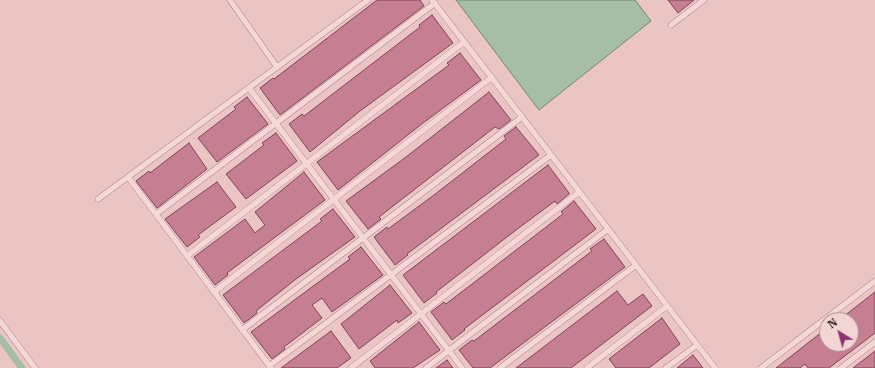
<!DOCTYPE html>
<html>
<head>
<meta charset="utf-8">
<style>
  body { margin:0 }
  #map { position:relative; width:875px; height:368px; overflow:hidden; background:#eac5c4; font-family:"IBM Plex Serif",serif }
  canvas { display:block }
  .north { position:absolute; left:819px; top:312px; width:40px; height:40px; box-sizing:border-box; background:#f2d4d3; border:1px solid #a68c8d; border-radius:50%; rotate:323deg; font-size:11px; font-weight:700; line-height:16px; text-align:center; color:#341f24 }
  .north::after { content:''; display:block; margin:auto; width:14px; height:18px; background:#8d3272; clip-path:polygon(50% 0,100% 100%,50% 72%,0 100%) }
</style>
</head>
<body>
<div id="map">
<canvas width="875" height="368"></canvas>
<div class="north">N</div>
</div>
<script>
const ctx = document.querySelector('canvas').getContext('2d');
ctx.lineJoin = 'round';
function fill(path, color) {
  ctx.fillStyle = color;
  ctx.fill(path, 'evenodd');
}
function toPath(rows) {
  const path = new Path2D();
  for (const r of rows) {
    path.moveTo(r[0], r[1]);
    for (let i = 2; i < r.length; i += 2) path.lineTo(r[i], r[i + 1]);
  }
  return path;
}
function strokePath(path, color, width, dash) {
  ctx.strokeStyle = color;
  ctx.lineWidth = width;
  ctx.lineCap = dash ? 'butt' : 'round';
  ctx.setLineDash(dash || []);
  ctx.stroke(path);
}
const water = toPath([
  [456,0,635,0,651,21,539,110,456,0]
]);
const canal = toPath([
  [0,338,22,368]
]);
const building = toPath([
  [377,0,420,0,424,6,280,115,260,88,273,78,274,79,377,0],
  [668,0,694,0,678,13,668,0],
  [432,15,453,43,360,111,310,152,289,124,302,114,304,116,420,27,419,25,432,15],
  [460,53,481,80,423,123,338,190,317,162,449,65,447,63,460,53],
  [489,92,511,120,499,129,495,127,379,217,381,219,368,229,346,201,406,157,489,92],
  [247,97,268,124,217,162,198,138,236,109,234,107,247,97],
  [516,127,539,155,407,254,408,255,395,265,374,237,387,227,388,229,434,195,506,139,504,136,516,127],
  [276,133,297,161,246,199,226,174,264,145,262,143,276,133],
  [189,143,207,169,157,208,136,181,149,171,150,173,189,143],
  [548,165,569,193,569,194,557,204,555,201,516,230,436,292,437,293,424,303,403,275,548,165],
  [304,172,325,200,227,273,228,275,215,285,194,257,245,219,255,233,265,225,255,212,304,172],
  [217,182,236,207,198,235,200,237,187,247,165,219,217,182],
  [574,201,596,229,464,329,465,330,452,340,431,312,444,302,446,304,563,214,561,212,574,201],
  [333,209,355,237,296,279,256,311,257,313,244,323,223,295,322,221,320,219,333,209],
  [604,239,625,267,490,368,473,368,459,350,472,340,474,341,592,251,590,249,604,239],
  [361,247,383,275,332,312,322,298,312,305,322,318,284,347,285,349,272,359,251,332,350,259,348,257,361,247],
  [390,285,412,313,398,323,397,320,359,349,341,324,390,285],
  [617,291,628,305,643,294,652,306,571,368,516,368,617,291],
  [875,292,875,333,854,349,829,368,808,368,805,364,800,368,776,368,827,328,827,344,851,344,851,320,839,320,875,292],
  [662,318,680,344,649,368,616,368,609,359,662,318],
  [419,322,440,350,413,368,375,368,370,361,419,322],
  [331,331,351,358,337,368,281,368,331,331],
  [875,351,875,368,853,368,875,351],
  [693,355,703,368,677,368,693,355],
  [447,360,453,368,436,368,447,360]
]);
const street = toPath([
  [230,0,277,67],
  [432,0,715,368],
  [671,25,704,0],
  [249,88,462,368],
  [128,177,271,368],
  [98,199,368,0],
  [156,214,435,3],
  [187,256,464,42],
  [214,292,492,77],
  [0,321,35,368],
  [242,330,522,117],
  [269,366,551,155],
  [351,368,579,192],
  [426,368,608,229],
  [500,368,636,265],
  [587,368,667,306],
  [666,368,697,345],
  [761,368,875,281],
  [841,368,875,342]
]);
fill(water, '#a6bea6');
strokePath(water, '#6e8b6f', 1);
strokePath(canal, '#a6bea6', 7);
fill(building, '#c57e92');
strokePath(building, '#804456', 1);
strokePath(street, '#835c63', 6);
strokePath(street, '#f6d7d7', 5.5);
</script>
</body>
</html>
